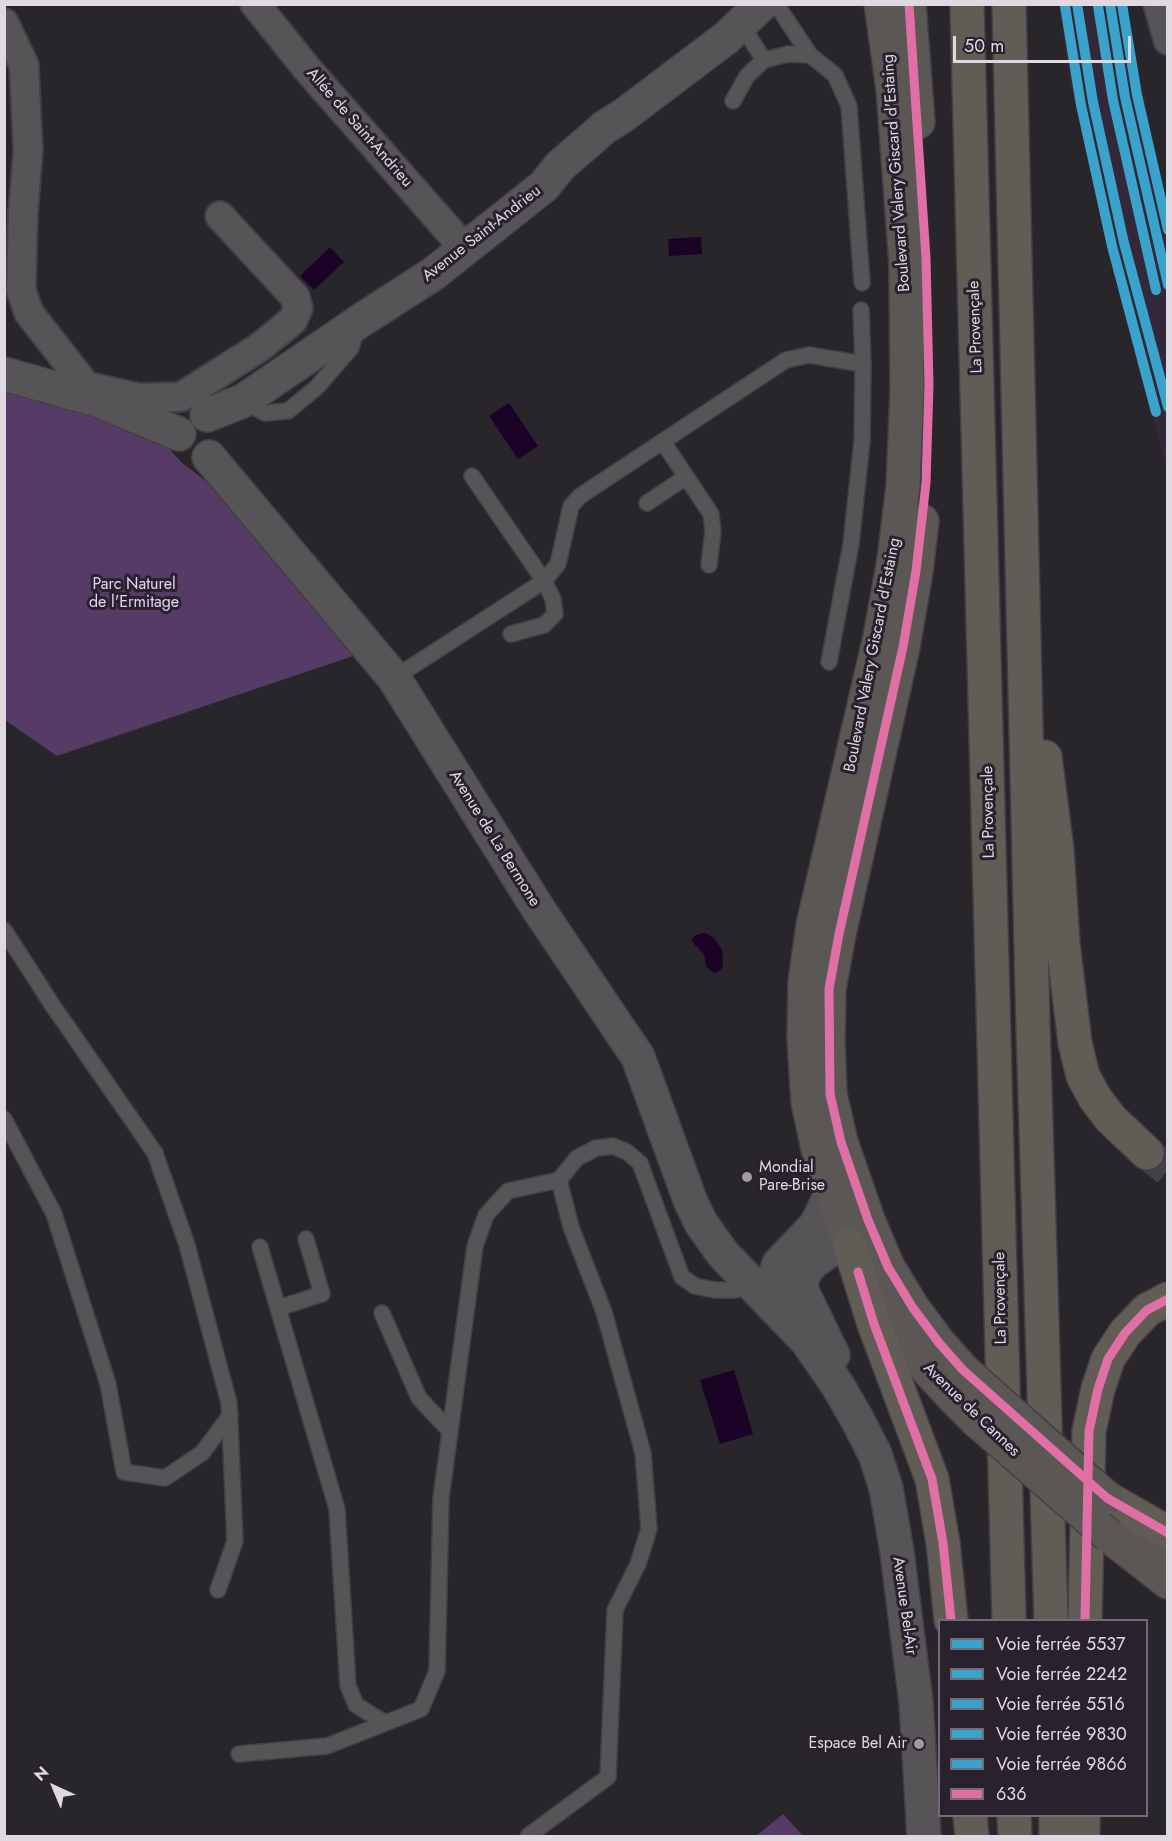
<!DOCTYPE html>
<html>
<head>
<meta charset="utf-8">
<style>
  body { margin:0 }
  #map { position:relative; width:1172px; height:1841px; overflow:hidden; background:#28252b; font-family:Jost,sans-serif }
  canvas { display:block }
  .frame { position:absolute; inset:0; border:6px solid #dfdae2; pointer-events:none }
  .legend { position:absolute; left:938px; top:1619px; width:210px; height:198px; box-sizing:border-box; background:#29222e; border:2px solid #726c76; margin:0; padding:8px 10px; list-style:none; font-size:18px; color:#dfdae2 }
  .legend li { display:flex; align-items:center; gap:12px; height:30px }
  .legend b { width:30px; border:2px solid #726c76 }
  .north { position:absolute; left:24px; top:1757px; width:60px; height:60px; -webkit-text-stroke:4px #29222e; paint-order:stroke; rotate:316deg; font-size:16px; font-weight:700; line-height:24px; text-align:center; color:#dfdae2 }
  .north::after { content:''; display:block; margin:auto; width:21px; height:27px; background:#dfdae2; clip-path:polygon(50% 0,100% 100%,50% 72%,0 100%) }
  .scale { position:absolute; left:953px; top:36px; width:178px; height:27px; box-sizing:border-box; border:3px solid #dfdae2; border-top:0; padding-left:8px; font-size:18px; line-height:21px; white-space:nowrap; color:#dfdae2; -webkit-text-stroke:4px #29222e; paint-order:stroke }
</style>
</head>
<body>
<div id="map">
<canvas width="1172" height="1841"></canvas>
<div class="frame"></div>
<ul class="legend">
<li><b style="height:8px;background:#3aa3cb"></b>Voie ferrée 5537</li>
<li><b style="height:8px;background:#3aa3cb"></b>Voie ferrée 2242</li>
<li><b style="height:8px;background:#3aa3cb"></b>Voie ferrée 5516</li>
<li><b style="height:8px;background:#3aa3cb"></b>Voie ferrée 9830</li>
<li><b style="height:8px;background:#3aa3cb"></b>Voie ferrée 9866</li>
<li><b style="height:8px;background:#e06fa6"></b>636</li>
</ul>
<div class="north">N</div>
<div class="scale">50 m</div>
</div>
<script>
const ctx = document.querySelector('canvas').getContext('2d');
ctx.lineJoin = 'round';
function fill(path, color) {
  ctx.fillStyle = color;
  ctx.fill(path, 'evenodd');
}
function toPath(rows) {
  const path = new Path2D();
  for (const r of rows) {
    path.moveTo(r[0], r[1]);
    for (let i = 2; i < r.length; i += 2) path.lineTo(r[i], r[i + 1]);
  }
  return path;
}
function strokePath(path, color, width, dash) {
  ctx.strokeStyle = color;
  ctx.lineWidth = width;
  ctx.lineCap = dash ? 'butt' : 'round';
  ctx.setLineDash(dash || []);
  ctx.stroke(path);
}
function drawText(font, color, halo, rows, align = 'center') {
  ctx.font = font + ' Jost,sans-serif';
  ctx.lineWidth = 6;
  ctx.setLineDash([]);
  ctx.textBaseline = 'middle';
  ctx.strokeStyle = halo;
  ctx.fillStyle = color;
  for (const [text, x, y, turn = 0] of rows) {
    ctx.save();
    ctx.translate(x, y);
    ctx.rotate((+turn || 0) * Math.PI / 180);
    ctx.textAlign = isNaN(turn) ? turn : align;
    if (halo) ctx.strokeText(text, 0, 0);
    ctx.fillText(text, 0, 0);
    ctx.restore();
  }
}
const built = toPath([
  [1059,5,1125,5,1167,205,1167,469,1111,264,1070,82]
]);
const green = toPath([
  [5,390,75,405,163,442,181,462,207,482,353,656,57,756,5,720],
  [783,1814,803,1836,756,1836]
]);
const water = toPath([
  [701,237,702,254,669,256,668,239],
  [330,247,344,262,314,290,300,276],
  [509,403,538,446,518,459,489,416],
  [702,933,706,933,715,939,722,950,723,967,718,972,714,973,706,966,704,954,694,944,692,940,694,936],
  [734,1370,753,1434,720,1444,700,1380]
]);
const motorwayTunnel = toPath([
  [1147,1153,1168,1170]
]);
const service = toPath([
  [776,4,810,55,835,75,849,106,862,283],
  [742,26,764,60],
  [733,101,747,76,764,60,788,54,810,55],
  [861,310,863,364],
  [243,401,265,413,288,411,317,387,351,348,357,328],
  [663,442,711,514,713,531,709,565],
  [472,476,544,581,553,599,555,614,544,625,511,634],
  [647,503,686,477],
  [394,678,544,581,558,564,571,506,580,496,786,360,809,355,863,364,862,441,851,544,829,662],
  [4,930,53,1006,155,1153,187,1245,229,1403,235,1541,218,1590],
  [4,1119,54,1214,108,1384,124,1472,165,1478,202,1453,230,1416],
  [260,1247,337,1509,348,1686,356,1705,385,1723],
  [278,1308,322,1294,306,1239],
  [382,1313,419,1398,450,1431],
  [239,1754,327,1746,421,1709,437,1671,441,1498,475,1246,486,1215,508,1191,559,1180],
  [528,1836,608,1777,615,1610,638,1564,649,1529,643,1453,604,1312,571,1227,559,1180,577,1158,596,1148,613,1146,627,1152,640,1163,682,1277,695,1286,715,1290,736,1290,748,1280]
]);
const minor = toPath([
  [255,4,309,71,466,250],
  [1158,4,1168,40],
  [4,23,24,65,28,151,23,214,21,290,29,313,97,400],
  [95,388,138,398,181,397,260,347,293,320,298,308,295,297,220,216]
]);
const tertiary = toPath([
  [4,374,97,400,179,434],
  [207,415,243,401,360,321,433,274,544,186,560,166,605,127,624,115,726,38,762,4],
  [209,457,394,678,539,910,638,1057,690,1200,701,1223,723,1254,807,1341,838,1386,857,1419,875,1454,886,1488,897,1552,916,1702,924,1836],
  [771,1304,773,1281,779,1264,816,1225,832,1192],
  [833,1355,801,1289,803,1274,813,1262,830,1250,849,1244]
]);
const primary = toPath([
  [881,4,893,89,906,265,907,391,903,486,894,560,880,637,813,925,805,982,804,1040,808,1102,818,1149,849,1244,877,1300,902,1338,927,1369,954,1398],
  [909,4,918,122],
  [922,521,916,571,903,647,839,934,829,989,828,1041,830,1094,841,1142,868,1220,888,1267,913,1308,939,1343,963,1370],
  [1123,1516,1148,1540,1168,1553],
  [1113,1539,1168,1582]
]);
const motorway = toPath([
  [967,4,1009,1620],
  [1009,4,1033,1027,1051,1620],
  [1045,757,1057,850,1063,944,1075,1043,1083,1076,1095,1098,1111,1119,1147,1153],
  [849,1244,874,1324,932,1479,943,1543,951,1620],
  [1107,1498,1168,1533],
  [1085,1620,1089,1431,1098,1389,1108,1359,1125,1333,1147,1310,1168,1299],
  [970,1816,972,1836],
  [1014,1816,1015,1836],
  [1056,1816,1056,1836],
  [1083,1836,1083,1816]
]);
const primaryBridge = toPath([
  [963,1370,1107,1498],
  [954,1398,977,1421,1109,1536]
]);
const bus1 = toPath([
  [909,4,926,258,929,385,926,483,916,571,903,647,839,934,829,989,830,1094,841,1142,868,1220,888,1267,913,1308,939,1343,963,1370,1107,1498,1168,1533],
  [858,1272,874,1324,932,1479,943,1543,951,1620],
  [1085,1620,1089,1431,1098,1389,1108,1359,1125,1333,1147,1310,1168,1299]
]);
const rail1 = toPath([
  [1077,4,1093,102,1124,243,1168,407]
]);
const rail2 = toPath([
  [1110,4,1125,97,1168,285]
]);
const rail3 = toPath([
  [1098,6,1113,100,1156,290]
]);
const rail4 = toPath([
  [1065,6,1081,105,1112,246,1156,412]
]);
const rail5 = toPath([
  [1122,4,1137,95,1168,230]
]);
const markers = [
  [747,1177,6,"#9f9ba2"],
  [919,1744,6,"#9f9ba2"]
];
const streetNames = [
  ["Allée de Saint-Andrieu",359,128,49],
  ["Boulevard Valery Giscard d'Estaing",897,173,-94],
  ["Avenue Saint-Andrieu",482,234,-38],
  ["La Provençale",976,327,-92],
  ["Boulevard Valery Giscard d'Estaing",873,655,-79],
  ["La Provençale",989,812,-91],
  ["Avenue de La Bermone",494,839,58],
  ["La Provençale",1001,1298,-91],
  ["Avenue de Cannes",971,1410,44],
  ["Avenue Bel-Air",904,1606,82]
];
const parkNames = [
  ["Parc Naturel",134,585],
  ["de l'Ermitage",134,603]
];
const poiNames = [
  ["Mondial",759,1168],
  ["Pare-Brise",759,1186],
  ["Espace Bel Air",907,1744,"right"]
];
fill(built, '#322839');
fill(green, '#573b67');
fill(water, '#1b0327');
strokePath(motorwayTunnel, '#434046', 33, [33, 16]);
strokePath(service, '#424044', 18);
strokePath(minor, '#424044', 32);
strokePath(tertiary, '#424044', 36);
strokePath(primary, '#424044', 36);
strokePath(motorway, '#424044', 36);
strokePath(service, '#575458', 15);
strokePath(minor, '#575458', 28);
strokePath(tertiary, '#575458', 33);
strokePath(primary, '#5b5755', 33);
strokePath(motorway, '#615c56', 33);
strokePath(primaryBridge, '#424044', 36, []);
strokePath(primaryBridge, '#5b5755', 33);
strokePath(bus1, '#e06fa6', 9);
strokePath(rail1, '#3aa3cb', 10);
strokePath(rail2, '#3aa3cb', 10);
strokePath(rail3, '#3aa3cb', 10);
strokePath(rail4, '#3aa3cb', 10);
strokePath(rail5, '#3aa3cb', 10);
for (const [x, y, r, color] of markers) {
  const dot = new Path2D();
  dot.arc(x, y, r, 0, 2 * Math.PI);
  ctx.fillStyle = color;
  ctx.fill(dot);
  strokePath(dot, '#29222e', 2);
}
drawText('16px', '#dfdae2', '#29222e', streetNames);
drawText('16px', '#e7d1f5', '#29222e', parkNames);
drawText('16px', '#dfdae2', '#29222e', poiNames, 'left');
</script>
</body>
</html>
